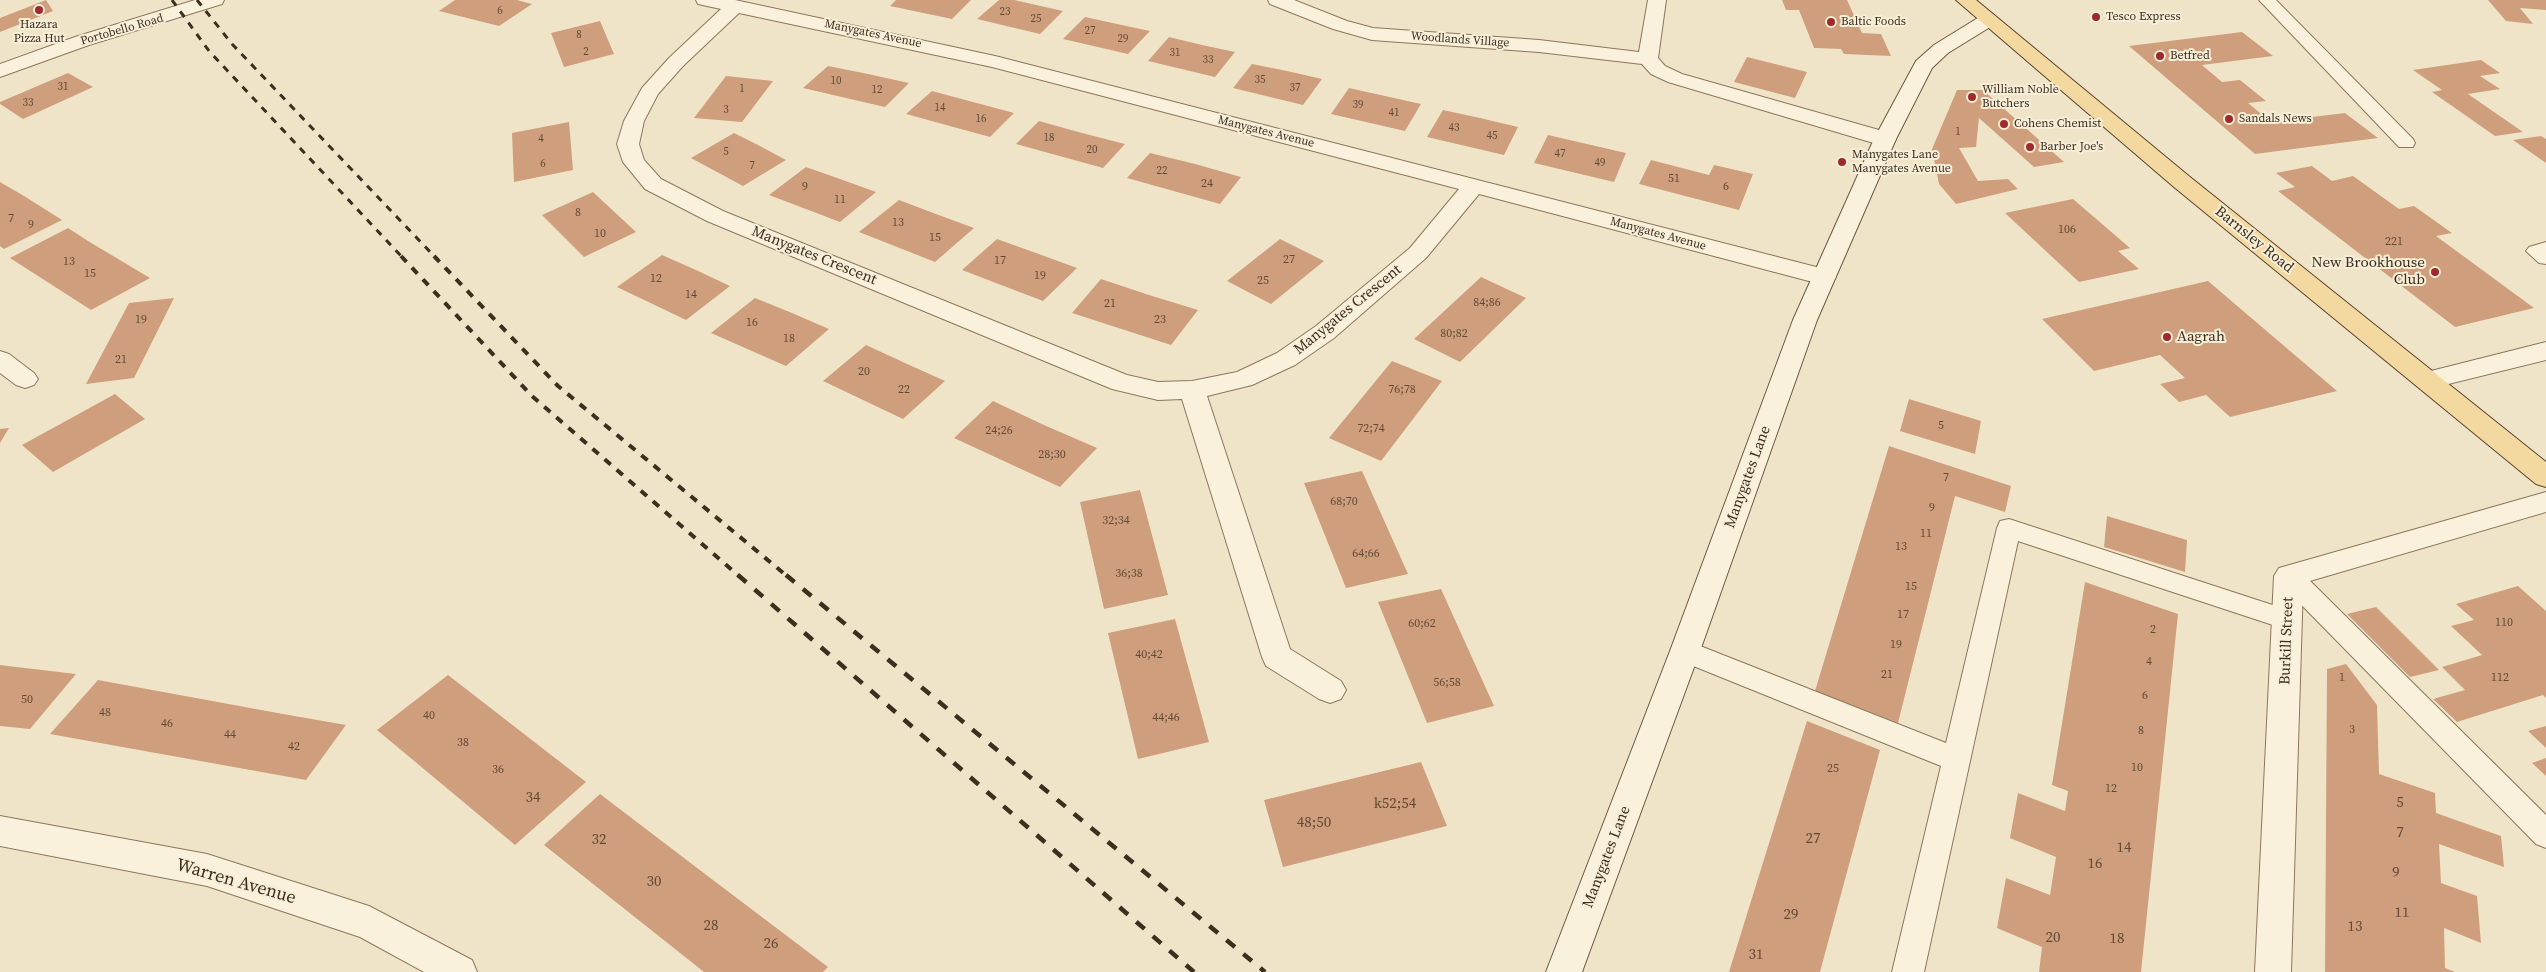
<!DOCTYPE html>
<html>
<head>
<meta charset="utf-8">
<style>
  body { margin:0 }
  canvas { display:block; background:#f0e4c8 }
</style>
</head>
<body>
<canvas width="2546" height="972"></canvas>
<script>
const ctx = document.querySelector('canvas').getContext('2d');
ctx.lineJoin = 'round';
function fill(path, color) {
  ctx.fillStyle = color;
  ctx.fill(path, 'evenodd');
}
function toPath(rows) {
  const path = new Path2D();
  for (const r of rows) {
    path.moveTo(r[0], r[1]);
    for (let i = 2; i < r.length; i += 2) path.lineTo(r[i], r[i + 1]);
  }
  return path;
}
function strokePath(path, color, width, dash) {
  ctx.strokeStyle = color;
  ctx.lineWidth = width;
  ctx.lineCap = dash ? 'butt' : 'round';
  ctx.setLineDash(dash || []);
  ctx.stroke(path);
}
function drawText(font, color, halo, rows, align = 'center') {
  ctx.font = font + ' "Source Serif 4",serif';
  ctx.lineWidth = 4;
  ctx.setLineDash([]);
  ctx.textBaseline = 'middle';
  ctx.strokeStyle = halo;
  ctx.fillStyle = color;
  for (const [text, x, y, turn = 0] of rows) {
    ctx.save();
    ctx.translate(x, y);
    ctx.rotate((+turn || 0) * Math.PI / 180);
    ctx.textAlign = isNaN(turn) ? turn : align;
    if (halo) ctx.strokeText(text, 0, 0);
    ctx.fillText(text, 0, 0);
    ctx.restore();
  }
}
const building = toPath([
  [46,0,53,11,0,32,0,18],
  [455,0,517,0,532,4,499,26,439,11],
  [896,0,971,0,952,19,890,6],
  [999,0,1014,0,1063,11,1040,34,977,19],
  [1782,0,1847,0,1862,33,1881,34,1891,56,1844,54,1841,49,1814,48,1799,10,1786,10],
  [2488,0,2546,0,2546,10,2520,8,2533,24,2506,21],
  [1085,17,1117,24,1150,31,1128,54,1063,39],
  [600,21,614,54,564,67,551,33],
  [2242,32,2273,56,2202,65,2222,82,2240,80,2266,101,2248,103,2271,122,2345,113,2378,138,2255,154,2129,46],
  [1169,37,1202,45,1235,52,1215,77,1148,61],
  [1747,57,1807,72,1795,98,1734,82],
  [2481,60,2500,73,2480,76,2500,89,2468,94,2523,132,2495,136,2432,92,2442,90,2413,70],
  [1252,64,1287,71,1322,79,1303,105,1233,88],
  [828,66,868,74,909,83,885,107,803,88],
  [68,73,93,87,23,119,0,104,0,102],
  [726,76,773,81,742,122,694,118],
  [1349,88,1421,104,1405,131,1331,114],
  [1957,90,1983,90,2064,162,2034,167,1979,118,1976,147,1959,148,1978,181,2008,179,2018,189,1956,204,1939,184,1932,149],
  [932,91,1014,113,990,137,906,114],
  [1443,110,1480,118,1518,127,1504,155,1427,137],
  [1039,121,1082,133,1125,144,1103,168,1016,144],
  [569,122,573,170,514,182,512,133],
  [734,133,760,146,786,160,743,186,691,158],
  [1548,135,1626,153,1614,182,1534,163],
  [2541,136,2546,139,2546,163,2513,140],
  [1150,153,1195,164,1241,177,1220,204,1127,178],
  [1651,160,1709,175,1714,165,1753,174,1739,210,1639,184],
  [2312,166,2332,181,2353,176,2399,209,2414,206,2452,233,2436,236,2534,308,2455,327,2278,191,2295,187,2276,173],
  [806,167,840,179,876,192,840,222,769,195],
  [0,182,24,196,62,220,4,249,0,246],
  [593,192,636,232,584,257,542,215],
  [2073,199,2130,248,2118,251,2139,269,2079,282,2005,213],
  [899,200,936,214,974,228,935,262,859,232],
  [68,228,88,241,150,278,91,310,10,258],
  [997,239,1036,253,1077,268,1043,301,962,270],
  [1280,239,1324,261,1271,304,1227,281],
  [662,255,696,270,730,286,686,320,617,287],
  [1481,277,1526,298,1460,362,1414,339],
  [1101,279,1149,295,1198,310,1171,345,1072,313],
  [2208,281,2337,391,2230,417,2206,395,2179,402,2160,384,2185,378,2160,355,2094,371,2042,319],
  [174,298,134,378,86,384,129,303],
  [755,298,792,313,829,329,786,366,711,333],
  [866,345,905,363,945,381,903,419,823,381],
  [1392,361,1442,381,1381,461,1329,438],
  [115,394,145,419,53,472,22,445],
  [1909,399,1981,421,1975,454,1900,431],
  [993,401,1044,425,1097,448,1060,487,954,438],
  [9,428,0,443,0,429],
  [1889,446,2011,486,2005,512,1955,496,1898,723,1815,691],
  [1362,471,1408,574,1346,588,1304,483],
  [1140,490,1168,595,1104,609,1080,502],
  [2107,516,2187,540,2185,572,2104,547],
  [2085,582,2178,614,2141,972,2039,972,2042,947,1997,928,2006,878,2050,895,2056,857,2010,838,2018,793,2065,811,2068,791,2052,785],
  [2518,586,2546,611,2546,698,2543,695,2457,722,2433,699,2465,690,2442,667,2482,655,2451,626,2474,620,2456,604],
  [1441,589,1494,706,1427,723,1378,602],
  [2376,607,2439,670,2410,677,2347,614],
  [1175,619,1209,742,1138,759,1108,633],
  [2346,664,2377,705,2379,774,2435,793,2436,813,2501,836,2504,867,2439,844,2441,883,2477,896,2481,943,2444,928,2445,968,2455,972,2325,972,2327,669],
  [0,665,8,666,76,674,30,729,0,726],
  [448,675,586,782,515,845,377,730],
  [98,680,283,714,346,725,306,780,50,734],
  [1807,721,1880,750,1820,972,1729,972],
  [2546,726,2546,748,2528,731],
  [2546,758,2546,776,2532,763],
  [1421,762,1447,826,1283,867,1264,800],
  [600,794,709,877,828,967,823,972,704,972,544,845]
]);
const lane = toPath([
  [2259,0,2276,0,2413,139,2415,143,2413,147,2399,147,2259,0],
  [2546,242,2546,264,2539,263,2526,251,2529,247,2546,242],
  [2009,519,2297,613,2301,620,2297,627,2288,630,2018,541,1924,972,1892,972,1941,766,1676,659,1672,651,1676,643,1685,640,1946,743,1997,528,2000,521,2009,519],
  [2289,566,2298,569,2546,815,2546,848,2536,844,2280,583,2276,576,2280,569,2289,566]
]);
const street = toPath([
  [195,0,224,0,222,4,89,45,0,77,0,64,75,37,195,0],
  [696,0,735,0,995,56,1824,269,1832,272,1836,277,1832,282,1824,285,1479,194,1426,258,1334,338,1295,365,1252,385,1207,396,1290,649,1341,681,1346,690,1341,699,1330,703,1319,699,1266,666,1262,657,1182,399,1158,400,1112,389,707,221,645,189,623,162,617,144,624,121,642,88,669,58,721,9,698,4,696,0],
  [739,13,992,67,1459,189,1410,248,1316,326,1277,353,1237,372,1192,381,1158,382,1127,375,723,211,661,179,644,160,639,144,644,121,658,94,683,66,739,13],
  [1268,0,1294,0,1347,21,1373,28,1539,40,1639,52,1648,0,1666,0,1658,58,1665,66,1682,74,1893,134,1896,139,1893,144,1885,145,1877,144,1668,82,1651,74,1642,64,1539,52,1372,40,1333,29,1270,4,1268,0],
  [2546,342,2546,360,2428,389,2419,386,2415,380,2419,374,2546,342],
  [0,351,9,354,34,373,38,379,34,385,25,388,16,385,0,373,0,351],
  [2546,492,2546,512,2303,583,2291,972,2255,972,2274,576,2279,568,2546,492],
  [0,816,207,854,369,906,472,960,477,972,424,972,360,937,207,886,0,846,0,816]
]);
const secondary = toPath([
  [1988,14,1995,16,1998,20,1995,24,1948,53,1932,68,1896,139,1817,320,1700,651,1582,972,1546,972,1670,651,1793,320,1874,139,1916,61,1934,45,1981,16,1988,14]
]);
const primary = toPath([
  [1956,0,1976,0,2190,177,2546,462,2546,487,2536,484,2174,187,1956,0]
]);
const railFar2 = toPath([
  [172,0,209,51,402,257],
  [197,0,232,44,435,257]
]);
const railFar1 = toPath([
  [401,256,532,396,739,576],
  [434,256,558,386,787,576]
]);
const rail = toPath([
  [738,575,1194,972],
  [786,575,1265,972]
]);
const markers = [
  [39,10,5,"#9e2a2b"],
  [2096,17,5,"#9e2a2b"],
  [1831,22,5,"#9e2a2b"],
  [2160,56,5,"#9e2a2b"],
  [1972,97,5,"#9e2a2b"],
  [2229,119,5,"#9e2a2b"],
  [2004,124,5,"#9e2a2b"],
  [2030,147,5,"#9e2a2b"],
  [1842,162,5,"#9e2a2b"],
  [2435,272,5,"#9e2a2b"],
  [2167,337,5,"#9e2a2b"]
];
const farNumbernames = [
  ["6",500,11],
  ["23",1005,12],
  ["25",1036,19],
  ["27",1090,31],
  ["8",579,35],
  ["29",1123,39],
  ["2",586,52],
  ["31",1175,53],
  ["33",1208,60],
  ["35",1260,80],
  ["10",836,81],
  ["31",63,87],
  ["37",1295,88],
  ["1",742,89],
  ["12",877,90],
  ["33",28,103],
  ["39",1358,105],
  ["14",940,108],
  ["3",726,110],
  ["41",1394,113],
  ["16",981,119],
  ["43",1454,128],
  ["1",1958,132],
  ["45",1492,136],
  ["18",1049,138],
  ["4",541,139],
  ["20",1092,150],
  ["5",726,152],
  ["47",1560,154],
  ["49",1600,163],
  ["6",543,164],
  ["7",752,166],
  ["22",1162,171]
];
const farPoinames = [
  ["Tesco Express",2106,17],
  ["Baltic Foods",1841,22],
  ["Hazara",39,25,"center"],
  ["Pizza Hut",39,39,"center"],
  ["Betfred",2170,56],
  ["William Noble",1982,90],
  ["Butchers",1982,104],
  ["Sandals News",2239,119],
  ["Cohens Chemist",2014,124],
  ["Barber Joe's",2040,147],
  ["Manygates Lane",1852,155],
  ["Manygates Avenue",1852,169]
];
const farStreetnames = [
  ["Portobello Road",122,30,-16],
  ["Manygates Avenue",873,34,12],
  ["Woodlands Village",1460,40,4],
  ["Manygates Avenue",1266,132,14],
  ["Manygates Avenue",1658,234,15]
];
const numberNames = [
  ["51",1674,179],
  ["24",1207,184],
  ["9",805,187],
  ["6",1726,187],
  ["11",840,200],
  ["8",578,213],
  ["7",11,219],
  ["13",898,223],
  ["9",31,225],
  ["106",2067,230],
  ["10",600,234],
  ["15",935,238],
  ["221",2394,242],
  ["27",1289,260],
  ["17",1000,261],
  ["13",69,262],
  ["15",90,274],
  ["19",1040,276],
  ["12",656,279],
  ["25",1263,281],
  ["14",691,295],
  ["84;86",1487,303],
  ["21",1110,304],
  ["19",141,320],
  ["23",1160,320],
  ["16",752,323],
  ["80;82",1454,334],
  ["18",789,339],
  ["21",121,360],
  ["20",864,372],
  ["22",904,390],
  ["76;78",1402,390],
  ["5",1941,426],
  ["72;74",1371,429],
  ["24;26",999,431],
  ["28;30",1052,455],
  ["7",1946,478],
  ["68;70",1344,502],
  ["9",1932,508],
  ["32;34",1116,521],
  ["11",1926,534],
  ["13",1901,547],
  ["64;66",1366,554],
  ["36;38",1129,574],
  ["15",1911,587],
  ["17",1903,615],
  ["110",2504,623],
  ["60;62",1422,624],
  ["2",2153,630],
  ["19",1896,645],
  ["40;42",1149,655],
  ["4",2149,662],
  ["21",1887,675],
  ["1",2342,678],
  ["112",2500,678],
  ["56;58",1447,683],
  ["6",2145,696],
  ["50",27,700],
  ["48",105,713],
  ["40",429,716],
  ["44;46",1166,718],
  ["46",167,724],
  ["3",2352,730],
  ["8",2141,731],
  ["44",230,735],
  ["38",463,743],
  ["42",294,747],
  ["10",2137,768],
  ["25",1833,769],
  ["36",498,770],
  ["12",2111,789]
];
const streetNames = [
  ["Barnsley Road",2254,240,39],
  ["Manygates Crescent",814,256,22],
  ["Manygates Crescent",1348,310,-39],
  ["Manygates Lane",1748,477,-70],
  ["Burkill Street",2287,641,-88],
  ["Manygates Lane",1607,857,-69]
];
const poiNames = [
  ["New Brookhouse",2425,263],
  ["Club",2425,280],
  ["Aagrah",2177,337,"left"]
];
const nearNumbernames = [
  ["34",533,798],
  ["5",2400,803],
  ["k52;54",1395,804],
  ["48;50",1314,823],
  ["7",2400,833],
  ["27",1813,839],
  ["32",599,840],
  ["14",2124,848],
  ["16",2095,864],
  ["9",2396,873],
  ["30",654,882],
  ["11",2402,913],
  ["29",1791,915],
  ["28",711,926],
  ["13",2355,927],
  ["20",2053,938],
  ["18",2117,939],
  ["26",771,944],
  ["31",1756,955]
];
const nearStreetnames = [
  ["Warren Avenue",236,882,16]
];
fill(building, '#cf9f7d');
strokePath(lane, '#8d765c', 2);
strokePath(street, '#8d765c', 2);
strokePath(secondary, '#6f573f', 2);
strokePath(primary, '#5b4430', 2);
fill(lane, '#faf1dc');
fill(street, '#faf1dc');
fill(secondary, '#faf1dc');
fill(primary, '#f3d9a0');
strokePath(railFar2, '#3d2e20', 3, [7, 7]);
strokePath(railFar1, '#3d2e20', 4, [8, 8]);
strokePath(rail, '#3d2e20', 4.5, [11, 11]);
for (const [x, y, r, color] of markers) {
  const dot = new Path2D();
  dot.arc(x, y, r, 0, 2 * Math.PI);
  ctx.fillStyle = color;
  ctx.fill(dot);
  strokePath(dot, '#f7eed8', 2);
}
drawText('11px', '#624a37', null, farNumbernames);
drawText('12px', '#3d2e20', '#f7eed8', farPoinames, 'left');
drawText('12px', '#3d2e20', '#f7eed8', farStreetnames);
drawText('12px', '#624a37', null, numberNames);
drawText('15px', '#3d2e20', '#f7eed8', streetNames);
drawText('15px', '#3d2e20', '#f7eed8', poiNames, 'right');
drawText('15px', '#624a37', null, nearNumbernames);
drawText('18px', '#3d2e20', '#f7eed8', nearStreetnames);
</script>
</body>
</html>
